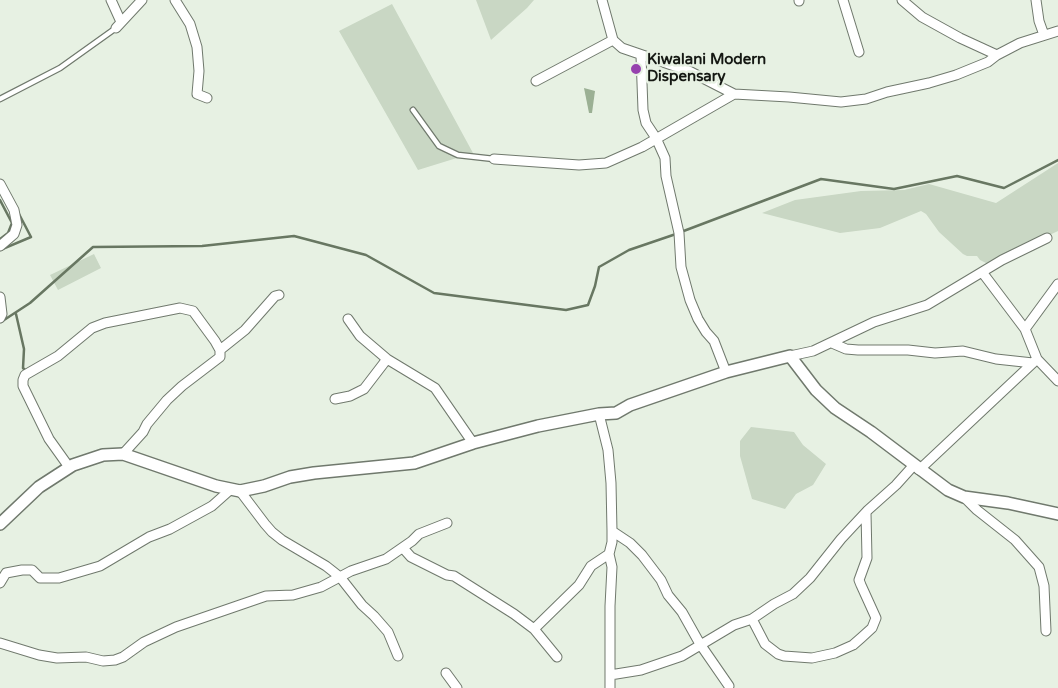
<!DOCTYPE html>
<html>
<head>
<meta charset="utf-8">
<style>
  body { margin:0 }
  canvas { display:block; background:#e7f1e3 }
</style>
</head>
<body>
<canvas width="1058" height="688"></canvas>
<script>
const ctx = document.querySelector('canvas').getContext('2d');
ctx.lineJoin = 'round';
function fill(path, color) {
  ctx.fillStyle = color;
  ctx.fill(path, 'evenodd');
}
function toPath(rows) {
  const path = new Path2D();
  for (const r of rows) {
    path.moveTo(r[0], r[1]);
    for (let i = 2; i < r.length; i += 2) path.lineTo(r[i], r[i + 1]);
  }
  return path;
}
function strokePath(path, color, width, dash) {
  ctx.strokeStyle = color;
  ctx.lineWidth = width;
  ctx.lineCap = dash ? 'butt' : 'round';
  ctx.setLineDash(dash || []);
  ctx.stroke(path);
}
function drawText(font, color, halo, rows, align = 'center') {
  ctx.font = font + ' "Varela Round",sans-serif';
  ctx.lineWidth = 5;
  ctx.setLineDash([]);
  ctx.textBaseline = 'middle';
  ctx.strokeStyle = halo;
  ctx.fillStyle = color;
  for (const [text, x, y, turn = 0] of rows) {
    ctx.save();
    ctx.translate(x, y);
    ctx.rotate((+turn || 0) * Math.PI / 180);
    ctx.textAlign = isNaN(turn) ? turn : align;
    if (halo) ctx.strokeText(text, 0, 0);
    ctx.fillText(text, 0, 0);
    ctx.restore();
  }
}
const green = toPath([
  [476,0,534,0,527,8,491,40],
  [392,4,473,153,418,170,339,31],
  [1058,163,1058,231,988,264,980,260,977,256,967,256,963,254,939,232,926,214,921,211,880,228,840,233,762,213,795,200,861,191,904,190,929,184,996,203],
  [94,254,101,268,58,290,50,275],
  [751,427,794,432,803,445,826,464,813,485,796,494,785,509,752,499,740,456,740,441]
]);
const forest = toPath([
  [584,88,595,91,592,113,589,113]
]);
const stream = toPath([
  [0,200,12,223,8,233,0,239],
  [681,232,821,179,894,189,957,176,1004,188,1058,160],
  [0,250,31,237,19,214],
  [16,314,24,349,23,368,25,370],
  [1,322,30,303,93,247,202,246,294,236,366,255,434,293,566,310,588,305,595,286,599,267,629,250,676,234]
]);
const service = toPath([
  [0,99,60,68,116,28],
  [413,110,439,146,458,155,494,159]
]);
const minor = toPath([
  [111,0,121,22],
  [175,0,190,24,197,47,199,71,197,94,207,98],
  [602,0,613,40,622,48,689,71,734,94],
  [843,0,859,52],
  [902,0,922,17,960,38,997,55],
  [1036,0,1039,21,1044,35],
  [799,1,799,0],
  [116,28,142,0],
  [641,56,643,110,646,123,656,138,665,158,666,176,679,233,681,267,690,300,698,319,706,332,714,341,726,372],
  [536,81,613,40],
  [494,159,579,165,606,163,642,147,734,94,789,97,841,102,866,99,887,92,929,83,956,75,988,62,997,55,1020,43,1058,31],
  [0,184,14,210,17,225,14,234,0,246],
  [982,272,1025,329,1037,359,1058,381],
  [0,297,2,314,0,318],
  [348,319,360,336,387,359,435,388,473,443],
  [1025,329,1058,284],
  [832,343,846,349,858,350,908,350,935,353,963,351,996,359,1033,363],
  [220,350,245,330,275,296,279,295],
  [790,356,813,351,874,322,927,305,1002,260,1047,238],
  [335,399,350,396,364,389,387,359],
  [599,414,608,450,611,483,612,531,612,542,609,554,612,567,610,606,610,675,641,670,682,656,734,625,752,619,774,604,793,594,810,578,841,539,868,510,896,485,914,465],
  [69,467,49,439,23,386,23,380,25,375,58,356,92,328,105,323,180,308,193,311,215,341,220,350,220,357,182,386,167,400,147,424,143,432,123,454],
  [919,470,1035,361],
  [240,491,265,524,272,532,282,540,326,566,340,577,362,605,374,616,388,632,398,656],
  [964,497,977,510,1015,540,1039,567,1044,586,1046,631],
  [612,531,630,543,642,555,661,580,668,595,682,612,700,644,729,686],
  [403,548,411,557,447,575,454,576,514,614,534,629,557,657],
  [0,583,6,573,22,570,32,570,40,578,59,578,100,566,149,537,170,529,212,506,230,490],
  [752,619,765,644,778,654,784,656,812,658,835,653,853,645,861,638,872,628,876,618,861,585,859,580,867,558,866,513],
  [534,629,579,585,591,566,609,554],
  [0,643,39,655,57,658,86,657,103,661,115,660,123,657,144,642,176,627,266,596,293,595,321,587,351,571,386,559,412,541,419,534,447,523],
  [446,673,457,688],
  [610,688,610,675]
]);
const tertiary = toPath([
  [0,524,39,487,73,465,103,455,123,454,216,486,240,491,264,486,290,477,314,473,414,463,473,443,538,426,599,414,616,413,630,405,726,372,790,356,816,390,835,408,871,432,948,490,964,497,1008,503,1058,514]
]);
const markers = [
  [636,69,6,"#9641ae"]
];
const poiNames = [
  ["Kiwalani Modern",647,60],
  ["Dispensary",647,77]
];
fill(green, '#c9d7c4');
fill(forest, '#9bb094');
strokePath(stream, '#687762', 2.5);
strokePath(service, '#70796d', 7);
strokePath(minor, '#70796d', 11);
strokePath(tertiary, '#70796d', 14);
strokePath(service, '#fff', 4.5);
strokePath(minor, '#fff', 9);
strokePath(tertiary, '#fff', 11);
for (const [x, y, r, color] of markers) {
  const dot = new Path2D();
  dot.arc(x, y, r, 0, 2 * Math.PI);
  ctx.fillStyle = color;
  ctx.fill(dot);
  strokePath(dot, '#e7f1e3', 2);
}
drawText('bold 15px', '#151813', '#e7f1e3', poiNames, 'left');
</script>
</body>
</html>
